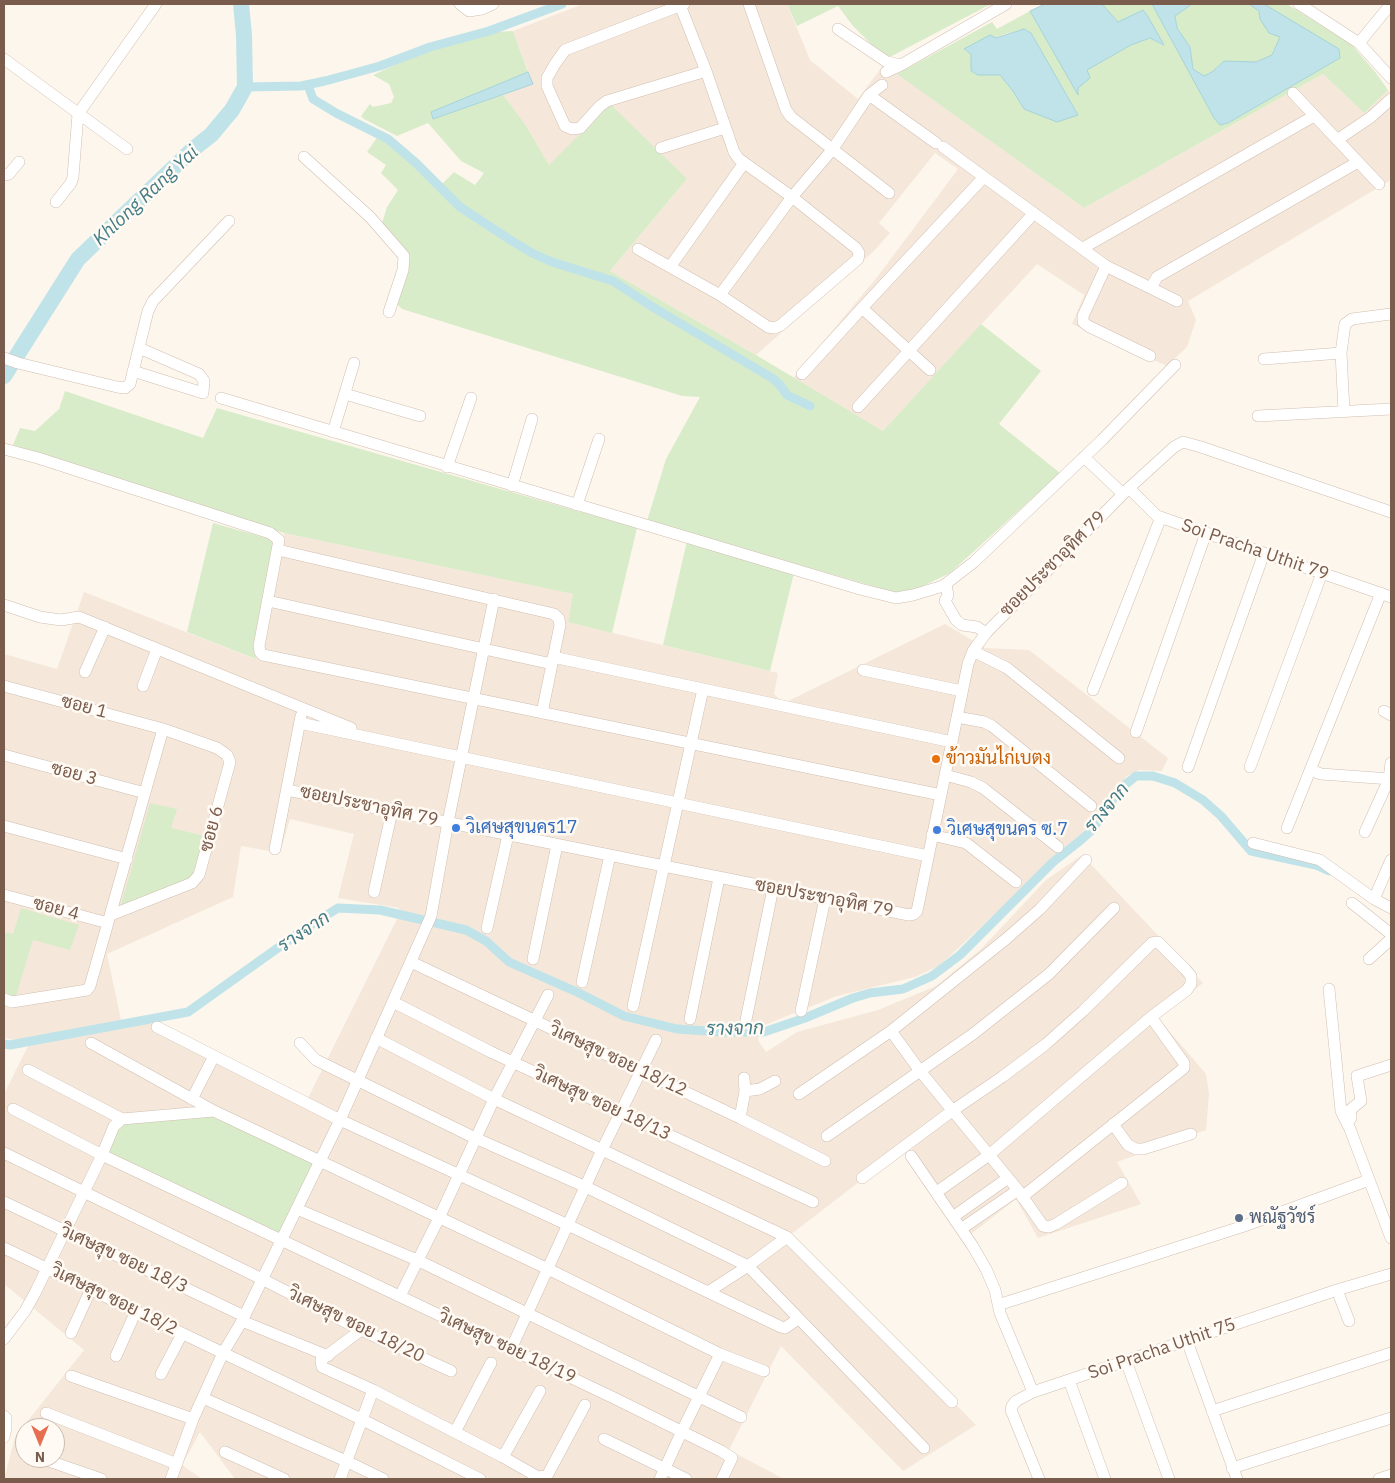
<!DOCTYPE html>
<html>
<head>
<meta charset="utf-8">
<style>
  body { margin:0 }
  #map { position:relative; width:1395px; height:1483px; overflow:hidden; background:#fdf6ec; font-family:"IBM Plex Sans",sans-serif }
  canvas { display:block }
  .frame { position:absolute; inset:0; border:5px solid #7a5c4d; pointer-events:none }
  .north { position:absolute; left:15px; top:1418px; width:50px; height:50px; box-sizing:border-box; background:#fffaf3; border:1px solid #cabbb1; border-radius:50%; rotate:180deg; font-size:14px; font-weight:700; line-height:20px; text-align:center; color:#7a5c4d }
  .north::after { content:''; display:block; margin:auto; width:18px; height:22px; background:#e76f51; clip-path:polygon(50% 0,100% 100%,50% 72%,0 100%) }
</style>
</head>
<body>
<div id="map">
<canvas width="1395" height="1483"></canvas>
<div class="frame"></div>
<div class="north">N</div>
</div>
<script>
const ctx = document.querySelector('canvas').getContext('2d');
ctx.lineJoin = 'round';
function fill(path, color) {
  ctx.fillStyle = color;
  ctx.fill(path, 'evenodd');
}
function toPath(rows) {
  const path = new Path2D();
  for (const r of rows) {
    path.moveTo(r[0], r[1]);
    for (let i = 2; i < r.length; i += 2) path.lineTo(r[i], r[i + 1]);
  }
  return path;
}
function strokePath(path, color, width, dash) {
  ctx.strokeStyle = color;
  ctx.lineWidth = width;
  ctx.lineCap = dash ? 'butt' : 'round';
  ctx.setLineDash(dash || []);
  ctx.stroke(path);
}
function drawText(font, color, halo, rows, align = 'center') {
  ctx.font = font + ' "IBM Plex Sans",Sarabun,sans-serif';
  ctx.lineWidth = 5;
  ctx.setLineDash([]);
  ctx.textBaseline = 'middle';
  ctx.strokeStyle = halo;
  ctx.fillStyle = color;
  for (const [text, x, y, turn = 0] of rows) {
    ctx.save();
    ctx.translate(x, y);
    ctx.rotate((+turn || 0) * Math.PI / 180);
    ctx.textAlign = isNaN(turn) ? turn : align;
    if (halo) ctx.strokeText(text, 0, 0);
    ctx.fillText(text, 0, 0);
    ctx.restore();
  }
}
const residential = toPath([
  [583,4,787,4,810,60,858,99,884,64,1084,208,1323,74,1364,113,1388,90,1391,93,1391,180,1188,301,1196,320,1187,347,1167,366,1072,324,1084,295,1037,264,883,431,793,378,878,276,958,169,935,153,879,223,890,233,873,252,756,355,610,271,687,179,549,165,503,95,533,84,513,31],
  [284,533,574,594,568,622,778,673,774,694,784,703,945,624,985,648,1029,650,1168,758,1162,771,1139,770,1127,776,1082,833,939,966,915,977,837,996,757,1028,759,1042,766,1052,797,1032,878,1010,936,986,981,949,1046,880,1082,855,1203,983,1158,1018,1206,1074,1209,1094,1206,1130,1117,1162,1141,1204,1038,1238,1016,1199,971,1234,911,1149,859,1182,790,1235,976,1425,903,1471,781,1346,729,1450,784,1479,235,1479,200,1432,182,1465,202,1479,4,1479,15,1437,84,1350,4,1284,4,1094,28,1046,149,1023,308,1098,397,919,399,908,338,898,354,834,290,819,280,853,241,846,233,897,107,954,121,1020,15,1040,4,1038,4,654,57,669,84,592,255,659],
  [25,1428,55,1428,55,1458,25,1458]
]);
const green = toPath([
  [787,4,991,4,886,59,853,26,838,6,797,26],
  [1102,4,1152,4,1214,118,1220,125,1228,123,1340,58,1339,49,1264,4,1287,4,1351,44,1376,73,1388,90,1364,113,1323,74,1084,208,897,74,992,22,997,29,1030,11,1078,94,1078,88,1086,70,1131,45,1150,38,1163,45,1147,15,1118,22],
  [1025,29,1031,33,1078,115,1024,109,1013,91,1000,75,978,75,971,71,971,54,964,50,1005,34],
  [1192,4,1249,4,1259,11,1280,37,1272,55,1256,63,1224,61,1212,72,1204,77,1193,69,1190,47,1177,28,1175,16],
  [513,31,528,72,431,112,433,119,503,95,524,123,549,165,610,104,687,179,610,271,756,355,883,431,981,324,1041,371,999,424,1060,473,950,573,921,587,906,592,894,592,876,587,647,521,666,459,700,397,682,396,402,309,396,303,405,271,382,223,387,207,398,190,381,173,386,165,367,152,380,133,399,145,441,185,454,172,475,185,484,173,461,161,428,123,397,136,364,119,361,116,370,104,373,107,391,103,394,97,389,84,373,75,433,48,453,45,493,32],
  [65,391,203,438,217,408,637,528,612,633,568,622,573,594,284,533,13,445,20,428,35,431,59,409],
  [213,523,270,539,275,546,255,646,256,659,187,632],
  [687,541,794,573,770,671,663,645],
  [150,803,177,809,171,828,205,836,191,879,120,908],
  [21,908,79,925,70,950,33,940,15,999,4,997,4,932,13,934],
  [214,1111,320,1161,281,1241,103,1155,122,1119]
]);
const water = toPath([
  [1045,4,1102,4,1118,22,1143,10,1147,15,1164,45,1150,38,1131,45,1087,70,1090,78,1078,88,1078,95,1030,11,1045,4],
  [1152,4,1192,4,1175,16,1177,28,1190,47,1193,69,1204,76,1212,72,1224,61,1256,62,1272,55,1280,37,1269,33,1260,19,1259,11,1249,4,1264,4,1339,49,1340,58,1228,123,1220,125,1214,118,1152,4],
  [1024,29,1031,33,1078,115,1057,122,1024,109,1013,91,1000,75,978,75,971,71,971,54,964,49,990,35,996,38,1024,29],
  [528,72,533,84,433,119,431,112,528,72]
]);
const canal = toPath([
  [308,85,313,99,336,113,388,139,416,163,460,207,512,241,532,253,552,262,613,281,651,306,772,378,779,384,787,395,810,406],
  [245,87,301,86,325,81,380,66,430,47,489,31,562,4],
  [4,1044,10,1045,188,1012,303,930,338,908,380,910,466,930,486,941,509,962,579,993,624,1016,677,1029,722,1032,764,1032,805,1018,853,998,870,993,903,989,932,976,960,955,1053,862,1081,840,1092,830,1120,789,1136,776,1153,776,1175,783,1203,800,1221,816,1251,851,1316,865,1329,871]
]);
const river = toPath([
  [4,376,78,259,192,150,211,135,232,110,245,87,244,35,241,4]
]);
const minor = toPath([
  [460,4,469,11,482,9,493,4],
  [684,4,565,50,555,64,547,78,547,86,565,126,572,129,580,128,600,106,607,101,706,71],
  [749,4,786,110,791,117,889,193],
  [1299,4,1359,43,1391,78],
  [838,29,887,62,901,65],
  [1359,43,1391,4],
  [4,59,127,149],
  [886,72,901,65,1006,4],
  [1293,93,1379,184],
  [869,95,936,143],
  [1337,140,1371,117,1391,99],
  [943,147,1106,266,1177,301],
  [661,148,725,128],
  [304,157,370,217,404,256,403,270,389,312],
  [4,175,9,174,19,162],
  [56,202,71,183,73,177,78,114,156,4],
  [1083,248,1314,116],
  [638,249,720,295,768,327,775,328,781,325,858,259,859,253,856,248,792,197,739,159,734,152,706,71,680,5],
  [1106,266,1083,316,1083,322,1088,326,1150,356],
  [670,267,744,163],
  [1151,288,1157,277,1358,162],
  [720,295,792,197,832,150,869,95,882,85],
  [4,358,18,363,117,387,125,388,130,384,148,311,153,301,229,221],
  [1264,359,1341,353],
  [930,370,862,308,984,177],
  [133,371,203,393,204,381,199,374,139,348],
  [802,374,862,308],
  [345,394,420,416],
  [221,398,860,589,896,598,913,595,943,586,974,562,1102,440,1175,365],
  [858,407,1034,213],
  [1344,411,1341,353,1345,324,1352,319,1391,314],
  [1258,416,1391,409],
  [333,432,354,363],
  [4,449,38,458,270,533,279,540,259,646,260,652,263,655,941,795],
  [1084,457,1123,494],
  [447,467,471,398],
  [512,486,532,419],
  [1129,488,1157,516,1391,597],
  [577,505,599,439],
  [278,550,554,614,559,619,560,625,542,713],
  [946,585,948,595,945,601,956,620,962,625,977,627,986,633],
  [268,601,552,664],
  [4,605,40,617,61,620,79,617,351,728],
  [973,651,1007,668,1119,758],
  [553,657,952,742],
  [863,670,962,691],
  [85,672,105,627],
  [4,686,163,729,217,748,227,755,230,762,199,875,192,883,111,915],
  [143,686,157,649],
  [1093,690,1161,517],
  [1384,711,1391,715],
  [957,717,984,722,992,726,1091,806],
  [300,723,928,856],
  [1136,732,1206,533],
  [4,755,145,793],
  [1188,767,1264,553],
  [1250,767,1322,573],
  [1310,770,1321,774,1391,779],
  [945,775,971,782,983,788,1058,847],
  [287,790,773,888,909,915,914,914,917,911,968,664,973,651,986,633,1129,488,1174,447,1183,442,1201,447,1391,512],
  [4,826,127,859],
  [1287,828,1381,593],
  [1365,832,1389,779,1391,763],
  [932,835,966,843,1016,882],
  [1253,843,1320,860,1374,899,1391,908],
  [275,849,301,716],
  [374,892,392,811],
  [4,895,108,923],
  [1374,899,1391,860],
  [1352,903,1391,934],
  [487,928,508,835],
  [533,959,557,845],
  [1369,959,1391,939],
  [411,962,740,1118,825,1161],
  [582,982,610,855],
  [1329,989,1341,1111,1350,1129,1391,1238],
  [4,999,12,1002,81,991,87,990,90,986,163,729],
  [393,1002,491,1052,813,1202],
  [633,1006,703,689],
  [801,1011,825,899],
  [690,1019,719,878],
  [746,1020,773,888],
  [157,1027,340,1120,568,1225,781,1327,785,1328,798,1319],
  [891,1031,1006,939,1040,909,1086,860],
  [376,1038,494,1099,787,1237],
  [91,1043,214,1111],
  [300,1043,316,1060,475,1138,586,1187,748,1266,924,1448],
  [28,1070,122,1119],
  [745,1091,760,1089,775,1081],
  [799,1094,891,1031,920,1071,1018,1190,1043,1226,1049,1227,1056,1224,1122,1183],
  [192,1099,214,1056],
  [13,1109,102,1155,614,1398,721,1451,732,1458,722,1479],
  [740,1118,745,1091,744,1078],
  [1347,1122,1351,1118,1350,1110,1361,1101,1357,1076,1391,1065],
  [1113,1124,1128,1145,1136,1149,1143,1149,1191,1134],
  [827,1136,973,1034,1049,974,1114,908],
  [4,1153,262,1279,361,1330,451,1371],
  [911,1156,972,1245,986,1269,995,1290,1000,1313,1033,1392],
  [862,1178,952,1111,1002,1077,1046,1044,1083,1011,1152,943,1158,942,1185,969,1191,976,1191,984,1187,990,1151,1017,989,1155,941,1189],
  [1022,1197,1184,1068,1184,1063,1151,1017],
  [4,1202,244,1316],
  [297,1209,417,1260,741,1417],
  [953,1217,1008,1178],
  [961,1229,1018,1190],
  [4,1248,363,1420,480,1479],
  [1337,1290,1349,1321],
  [708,1292,748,1266,787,1237,952,1402],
  [400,1296,439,1218,494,1099,548,995],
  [998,1305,1244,1226,1369,1180],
  [242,1321,328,1356],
  [361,1330,321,1360,322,1367,373,1390,503,1457,538,1477,547,1476,585,1405],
  [71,1333,91,1289],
  [4,1339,25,1311,35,1293,102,1155,114,1126,122,1119,214,1111,548,1269,720,1354,764,1371],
  [1187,1341,1237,1479],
  [511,1349,602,1150,656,1040],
  [116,1356,136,1311],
  [1126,1361,1169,1479],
  [161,1374,182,1334],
  [71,1376,193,1419],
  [1069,1380,1105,1479],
  [203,1398,346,1461,383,1479],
  [1212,1411,1391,1353],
  [46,1413,177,1464],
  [4,1416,6,1418,6,1428,4,1437],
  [455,1432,491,1363],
  [604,1439,686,1479],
  [225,1452,284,1479],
  [503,1457,540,1391],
  [49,1461,101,1479],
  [1232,1468,1391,1418],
  [171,1479,193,1419,223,1353,242,1321,340,1120,431,916,448,822,494,599],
  [340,1479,373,1390],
  [660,1479,682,1431,720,1354],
  [1039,1479,1011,1410,1012,1406,1016,1401,1033,1392,1337,1290,1391,1274],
  [1379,1479,1391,1475]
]);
const markers = [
  [936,759,5,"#e8710a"],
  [456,828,5,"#3f7fe0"],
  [937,830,5,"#3f7fe0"],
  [1239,1218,5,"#5c6f8a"]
];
const streetNames = [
  ["Soi Pracha Uthit 79",1255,550,19],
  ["ซอยประชาอุทิศ 79",1053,564,-45],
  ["ซอย 1",84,707,15],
  ["ซอย 3",74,774,15],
  ["ซอยประชาอุทิศ 79",369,806,12],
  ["ซอย 6",212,829,-75],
  ["ซอยประชาอุทิศ 79",824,898,11],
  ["ซอย 4",56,909,15],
  ["วิเศษสุข ซอย 18/12",618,1060,25],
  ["วิเศษสุข ซอย 18/13",602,1104,25],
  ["วิเศษสุข ซอย 18/3",124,1259,25],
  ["วิเศษสุข ซอย 18/2",114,1300,26],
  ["วิเศษสุข ซอย 18/20",356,1325,26],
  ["วิเศษสุข ซอย 18/19",507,1347,25],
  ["Soi Pracha Uthit 75",1162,1349,-19]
];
const foodNames = [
  ["ข้าวมันไก่เบตง",946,759]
];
const shopNames = [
  ["วิเศษสุขนคร17",466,828],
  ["วิเศษสุขนคร ซ.7",947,830]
];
const serviceNames = [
  ["พณัฐวัชร์",1249,1218]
];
const waterNames = [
  ["Khlong Rang Yai",146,196,-43],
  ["รางจาก",1107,808,-50],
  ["รางจาก",304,932,-34],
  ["รางจาก",735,1029,-1]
];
fill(residential, '#f5e8da');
fill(green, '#d8ecc9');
fill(water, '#bfe3e8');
strokePath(water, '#a5d3da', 1);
strokePath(canal, '#bfe3e8', 9);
strokePath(river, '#bfe3e8', 16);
strokePath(minor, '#d1beb0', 12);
strokePath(minor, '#fff', 11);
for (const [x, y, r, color] of markers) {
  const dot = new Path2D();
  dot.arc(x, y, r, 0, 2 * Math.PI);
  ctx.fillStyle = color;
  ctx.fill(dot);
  strokePath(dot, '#fffaf3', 2);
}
drawText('18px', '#7a5c4d', '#fffaf3', streetNames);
drawText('18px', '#c56008', '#fffaf3', foodNames, 'left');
drawText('18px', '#366cbe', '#fffaf3', shopNames, 'left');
drawText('18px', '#4e5e75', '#fffaf3', serviceNames, 'left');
drawText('italic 19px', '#437c86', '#fffaf3', waterNames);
</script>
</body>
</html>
